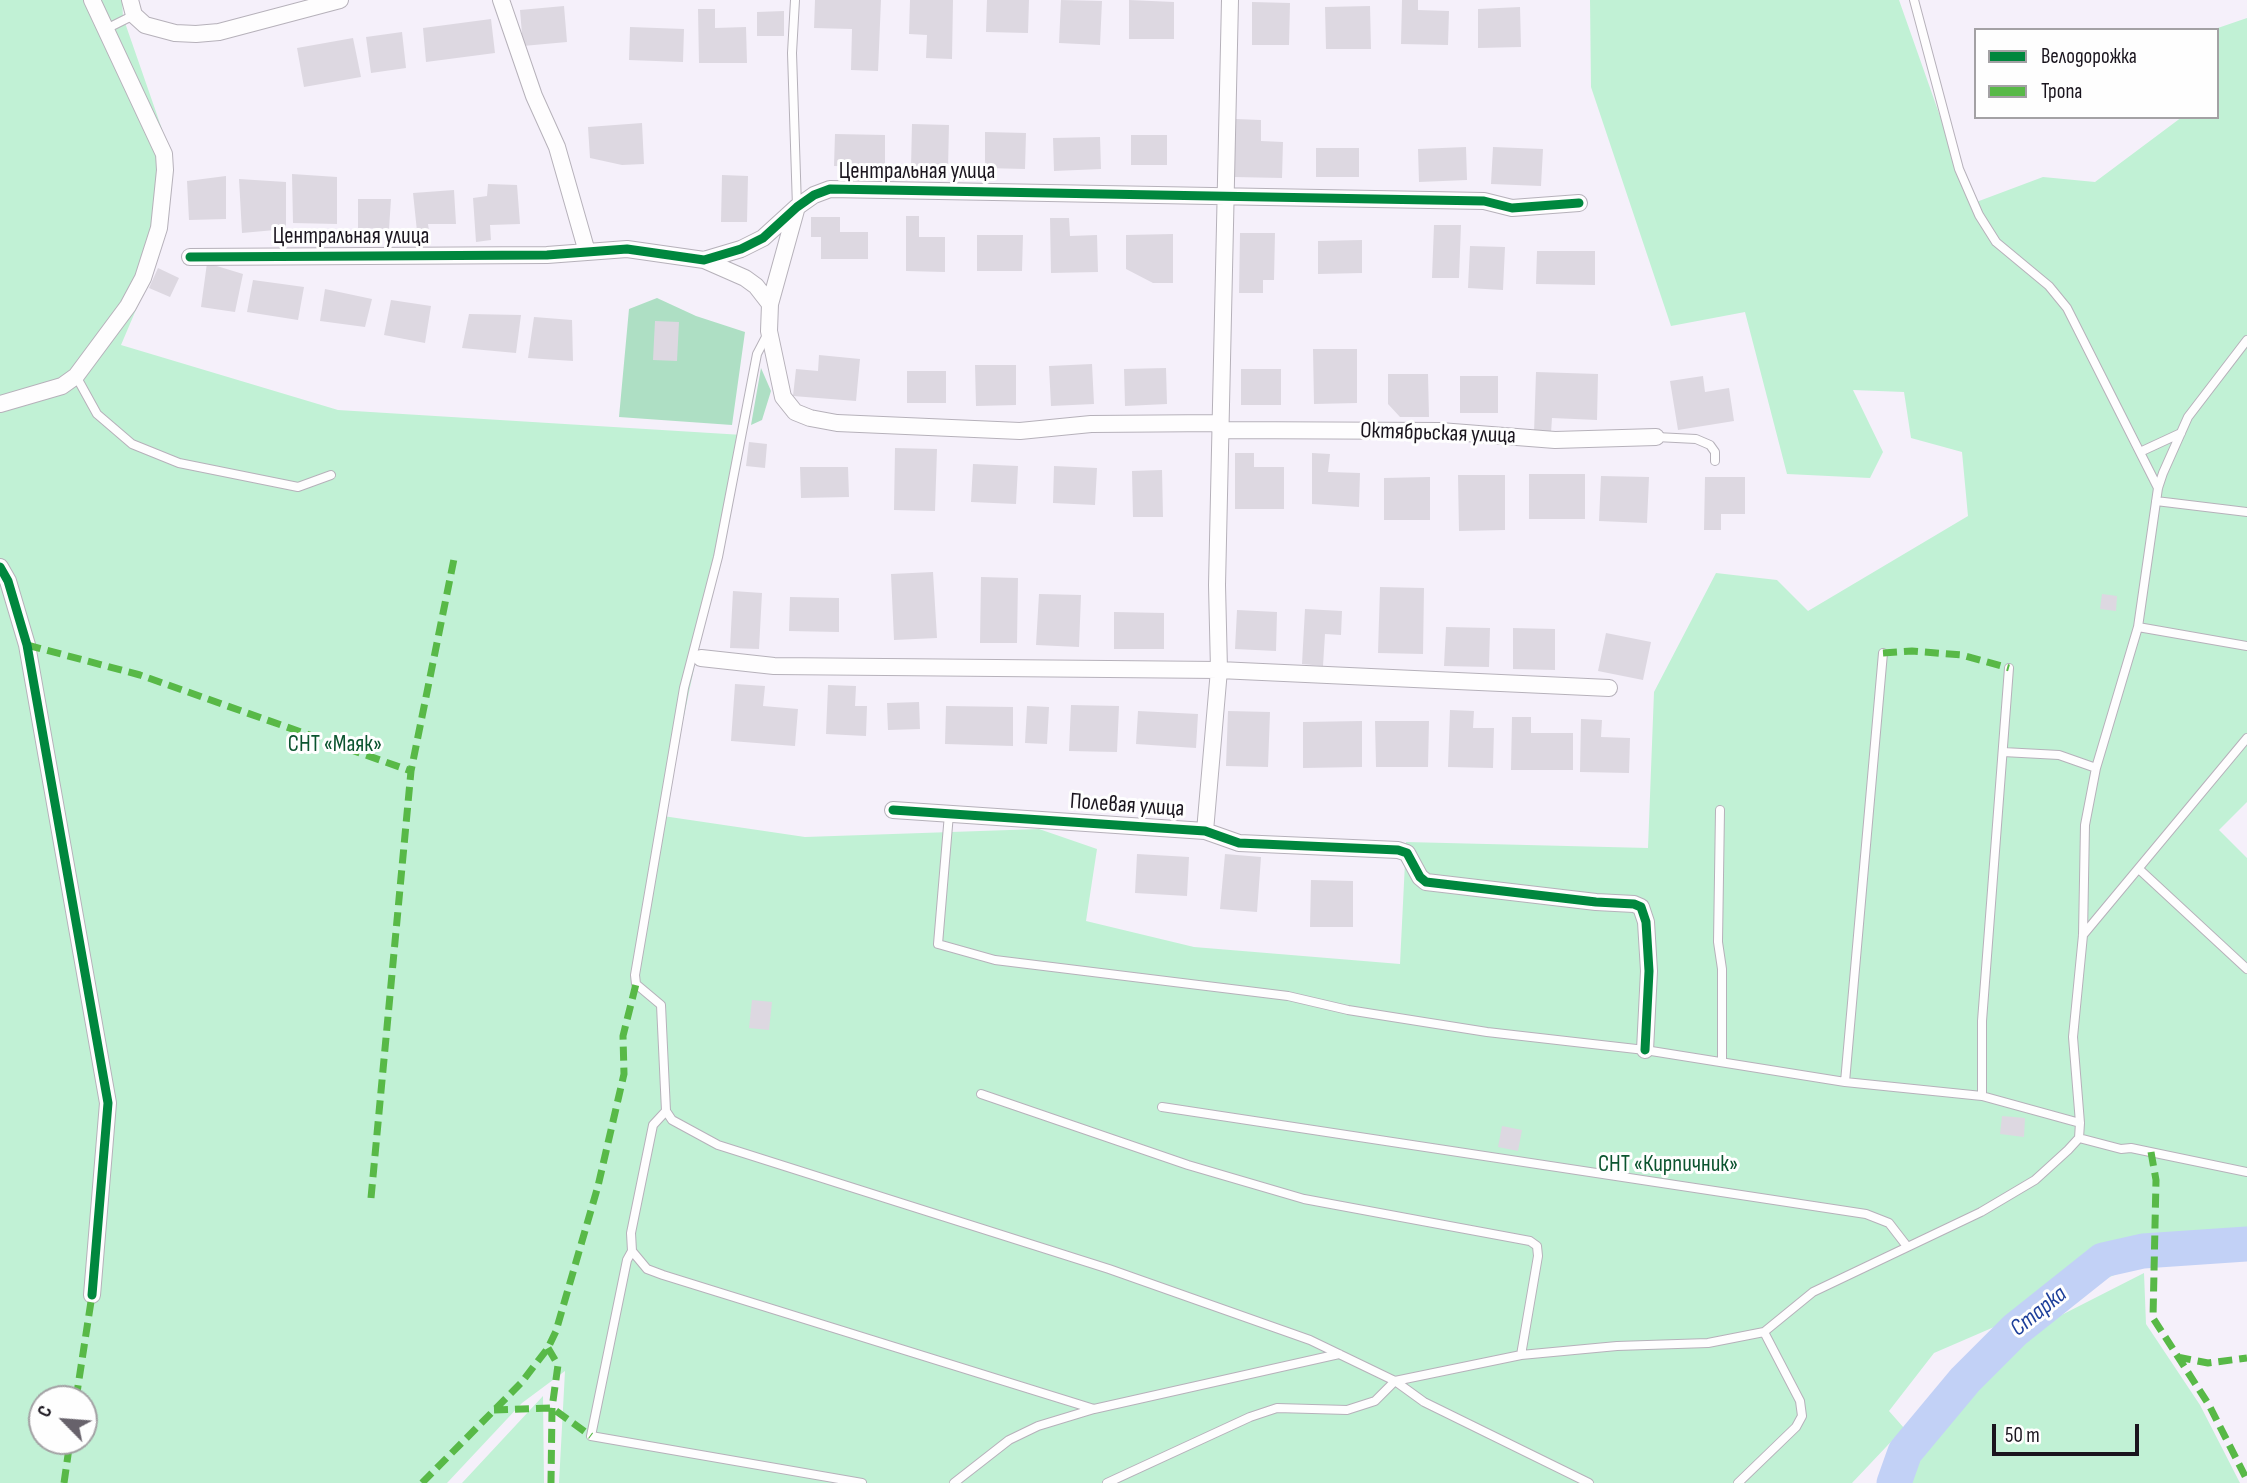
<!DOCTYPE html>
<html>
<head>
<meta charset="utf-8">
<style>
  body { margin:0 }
  #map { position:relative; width:2247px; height:1483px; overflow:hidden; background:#f5f0fa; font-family:"Sofia Sans Condensed",sans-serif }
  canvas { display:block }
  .legend { position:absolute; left:1974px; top:28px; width:245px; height:91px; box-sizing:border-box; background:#fefefe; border:2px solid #a3a1a4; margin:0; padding:9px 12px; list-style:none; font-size:21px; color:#1a151e }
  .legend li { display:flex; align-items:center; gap:14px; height:35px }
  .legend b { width:35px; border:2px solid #a3a1a4 }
  .north { position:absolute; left:28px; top:1385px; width:70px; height:70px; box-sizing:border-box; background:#fefefe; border:2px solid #a3a1a4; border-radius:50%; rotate:295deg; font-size:19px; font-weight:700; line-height:28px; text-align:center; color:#1a151e }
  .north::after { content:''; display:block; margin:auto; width:24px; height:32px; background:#67626b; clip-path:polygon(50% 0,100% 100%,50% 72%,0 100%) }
  .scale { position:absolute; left:1992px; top:1424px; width:147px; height:32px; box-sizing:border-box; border:4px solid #1a151e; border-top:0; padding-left:9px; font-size:21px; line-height:24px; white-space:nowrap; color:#1a151e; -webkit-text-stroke:5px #fefefe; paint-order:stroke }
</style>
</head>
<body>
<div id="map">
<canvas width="2247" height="1483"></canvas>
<ul class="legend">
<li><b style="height:9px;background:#00873e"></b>Велодорожка</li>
<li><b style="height:9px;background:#58b947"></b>Тропа</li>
</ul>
<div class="north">С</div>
<div class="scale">50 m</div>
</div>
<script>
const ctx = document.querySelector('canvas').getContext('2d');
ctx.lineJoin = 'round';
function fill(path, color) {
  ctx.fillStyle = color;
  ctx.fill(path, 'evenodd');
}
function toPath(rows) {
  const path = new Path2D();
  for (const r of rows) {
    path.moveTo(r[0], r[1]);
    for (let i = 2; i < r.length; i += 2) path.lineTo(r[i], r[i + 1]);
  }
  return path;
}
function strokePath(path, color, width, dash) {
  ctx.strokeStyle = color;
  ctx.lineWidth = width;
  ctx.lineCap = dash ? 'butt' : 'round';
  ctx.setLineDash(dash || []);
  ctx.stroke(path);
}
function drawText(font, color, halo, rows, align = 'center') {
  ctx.font = font + ' "Sofia Sans Condensed",sans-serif';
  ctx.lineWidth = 6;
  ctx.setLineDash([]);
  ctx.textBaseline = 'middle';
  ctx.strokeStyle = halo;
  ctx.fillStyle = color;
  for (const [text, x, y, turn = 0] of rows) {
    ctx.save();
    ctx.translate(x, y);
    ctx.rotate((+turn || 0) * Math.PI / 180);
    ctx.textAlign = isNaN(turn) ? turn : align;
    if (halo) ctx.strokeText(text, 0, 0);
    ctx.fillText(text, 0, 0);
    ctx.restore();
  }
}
const green = toPath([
  [0,0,122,0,123,17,172,158,158,258,121,345,338,410,743,435,663,816,805,837,1039,829,1097,849,1086,921,1194,947,1400,964,1406,842,1648,848,1654,692,1716,573,1777,580,1808,611,1968,516,1962,452,1911,438,1904,392,1853,390,1883,452,1870,478,1787,474,1745,312,1671,326,1591,87,1590,0,1899,0,1971,204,2043,177,2095,182,2182,117,2217,117,2217,30,2212,30,2247,18,2247,802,2219,830,2247,858,2247,1244,2156,1257,1934,1353,1889,1411,1904,1428,1852,1483,559,1483,565,1371,522,1403,447,1483,0,1483],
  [42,1399,84,1399,84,1441,42,1441],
  [2144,1273,2146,1324,2200,1405,2240,1483,1904,1483,1914,1456,2032,1330],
  [543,1396,544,1483,462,1483]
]);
const forest = toPath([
  [657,298,696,316,745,332,732,425,619,417,629,309],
  [761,368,771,391,762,420,751,425]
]);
const river = toPath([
  [1894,1483,1905,1452,1965,1380,2015,1330,2103,1260,2143,1251,2247,1244]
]);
const building = toPath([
  [815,0,881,0,878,71,851,70,852,29,814,28],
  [910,0,953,0,952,59,926,58,927,35,909,34],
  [987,0,1029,0,1028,33,986,32],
  [1061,0,1102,1,1100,45,1059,43],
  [1129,0,1174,2,1174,39,1129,39],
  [1402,0,1418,0,1418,10,1449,11,1448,45,1401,44],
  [1252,2,1290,3,1289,45,1252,45],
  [564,6,567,42,523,46,520,10],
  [1370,6,1371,49,1326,49,1325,7],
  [1520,7,1521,47,1478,48,1478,9],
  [698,9,715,9,715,28,746,27,747,63,699,63],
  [784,11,784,36,757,36,757,12],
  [491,19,495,53,426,62,423,28],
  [630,27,684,29,683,62,629,60],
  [402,32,406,68,371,73,366,37],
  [353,38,361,77,304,87,297,48],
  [1236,119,1261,120,1261,141,1283,142,1282,178,1234,177],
  [642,123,644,164,622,165,590,158,588,127],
  [912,124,949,125,948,169,911,168],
  [985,132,1026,133,1025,169,985,168],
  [835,134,885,135,885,167,834,166],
  [1131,135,1167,135,1167,165,1131,165],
  [1100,137,1101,169,1054,171,1053,138],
  [1466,147,1467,180,1419,182,1418,149],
  [1493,147,1543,149,1541,186,1491,184],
  [1316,148,1359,148,1359,177,1316,177],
  [292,174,337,177,337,224,293,223],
  [722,175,748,176,747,222,721,222],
  [226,176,226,219,189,220,187,181],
  [239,179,286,182,286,229,242,233],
  [488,184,517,185,520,224,490,225,491,240,476,242,473,198,487,196],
  [454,190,456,224,428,224,430,238,418,241,413,193],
  [358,199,391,199,389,229,358,228],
  [906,216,919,216,919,237,945,237,945,272,906,271],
  [811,217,840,217,840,232,868,232,868,259,821,259,821,237,811,237],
  [1050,218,1069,218,1070,236,1097,235,1098,272,1051,273],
  [1434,225,1461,225,1459,278,1432,278],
  [1240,233,1275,233,1274,280,1263,280,1263,293,1239,293],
  [1173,234,1173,283,1153,283,1126,269,1126,235],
  [977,235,1023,235,1022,271,977,271],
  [1362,240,1362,273,1318,274,1318,241],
  [1470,246,1505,247,1503,290,1468,288],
  [1537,251,1595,251,1595,285,1536,284],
  [207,263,243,274,235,312,201,307],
  [158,268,179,278,170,297,149,288],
  [253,280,304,287,298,320,247,312],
  [325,289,372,299,365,327,320,321],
  [391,300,431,306,425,343,384,335],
  [469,314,521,315,516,353,462,348],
  [534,317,572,320,573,361,528,358],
  [655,321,679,322,677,361,653,360],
  [1313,349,1357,349,1357,403,1314,404],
  [819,355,860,359,856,401,793,396,796,369,818,371],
  [1092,364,1094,404,1051,406,1049,366],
  [975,365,1016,365,1016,405,976,406],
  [1166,368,1167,404,1125,406,1124,369],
  [1241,369,1281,369,1281,405,1241,405],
  [907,371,946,371,946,403,907,403],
  [1536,372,1598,374,1597,420,1552,418,1551,433,1534,433],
  [1388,374,1428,374,1429,417,1400,417,1388,404],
  [1460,376,1498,376,1498,413,1460,413],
  [1703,376,1705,392,1729,388,1734,421,1678,430,1670,381],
  [749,442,767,444,765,468,746,466],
  [895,448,937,449,935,511,894,510],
  [1235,453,1254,453,1254,467,1284,467,1284,509,1235,509],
  [1312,453,1330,454,1328,472,1360,473,1359,507,1312,504],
  [973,464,1018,466,1016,504,971,502],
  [1054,466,1097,468,1095,505,1053,503],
  [800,467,848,467,849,497,801,498],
  [1162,470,1163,517,1133,517,1132,471],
  [1529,474,1585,474,1585,519,1529,519],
  [1458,475,1505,475,1505,530,1459,531],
  [1601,476,1649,477,1647,523,1599,521],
  [1430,477,1430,520,1384,520,1384,478],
  [1705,477,1745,477,1745,514,1721,514,1721,530,1704,530],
  [933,572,937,638,894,640,891,574],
  [981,577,1018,578,1017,643,980,643],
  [1380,587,1424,588,1423,654,1378,653],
  [733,591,762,593,759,649,730,648],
  [1039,594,1081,595,1079,647,1036,645],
  [2102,594,2117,596,2116,611,2100,609],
  [790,597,839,598,839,632,789,631],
  [1305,609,1342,611,1341,635,1325,634,1323,666,1302,664],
  [1237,610,1277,612,1276,651,1235,649],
  [1114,612,1164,613,1164,649,1114,649],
  [1446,627,1490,628,1489,667,1444,666],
  [1513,628,1555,629,1555,670,1513,669],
  [1606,633,1651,642,1643,680,1598,671],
  [735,684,765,686,763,706,798,709,795,746,731,741],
  [828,685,856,686,855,706,867,706,866,736,826,734],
  [919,702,920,729,888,730,887,703],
  [1071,705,1119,706,1117,752,1069,751],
  [946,706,1013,707,1013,746,945,744],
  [1027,706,1049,707,1047,744,1025,743],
  [1450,710,1474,711,1473,728,1494,728,1493,768,1448,767],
  [1138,711,1198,714,1196,748,1136,744],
  [1228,711,1270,712,1268,767,1226,766],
  [1512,717,1531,717,1531,733,1573,733,1573,770,1511,770],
  [1581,719,1602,720,1601,737,1630,738,1629,773,1580,772],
  [1362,721,1362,767,1303,768,1303,722],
  [1375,721,1429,721,1428,767,1376,767],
  [1137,854,1189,857,1187,896,1135,893],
  [1225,854,1261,857,1257,912,1220,909],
  [1311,880,1353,881,1353,927,1310,927],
  [752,1000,772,1002,769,1030,749,1028],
  [2002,1116,2025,1118,2024,1137,2000,1134],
  [1502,1126,1522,1130,1518,1151,1498,1147]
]);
const service = toPath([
  [795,0,792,53,797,207],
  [1914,0,1959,169,1979,215,1996,242,2049,286,2067,308,2158,488],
  [106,29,134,15],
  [768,333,757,354,718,557,684,688,635,975,636,984,661,1005,666,1111,672,1120,718,1145,1109,1269,1310,1340,1395,1381,1424,1402,1589,1483],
  [76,376,97,414,132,444,179,463,298,487,331,475],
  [1656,437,1696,439,1710,445,1715,452,1715,461],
  [2140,452,2181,433],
  [2156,501,2247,512],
  [2138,627,2247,646],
  [2003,752,2059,755,2096,768],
  [1720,810,1718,942,1722,969,1722,1062],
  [949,814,938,944,995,960,1288,996,1348,1010,1487,1032,1645,1050,1845,1082,1982,1096,2080,1123],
  [2140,870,2247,969],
  [2083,935,2247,738],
  [1845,1082,1883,653],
  [981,1094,1188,1165,1304,1199,1530,1241,1537,1246,1538,1256,1521,1355],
  [1982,1096,1982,1021,2009,668],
  [1162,1107,1866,1214,1889,1223,1906,1245],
  [666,1111,653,1125,631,1233,632,1251,647,1269,663,1275,1094,1409,1339,1354],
  [2079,1138,2121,1149,2131,1148,2247,1172],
  [632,1251,627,1260,591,1436,862,1483],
  [954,1483,1009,1440,1038,1426,1094,1409],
  [1107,1483,1250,1417,1277,1408,1347,1410,1375,1401,1395,1381,1521,1355,1617,1346,1708,1343,1764,1332,1813,1292,1981,1212,2035,1180,2068,1150,2079,1138,2080,1123,2073,1037,2083,935,2085,825,2096,768,2138,627,2158,488,2163,473,2188,417,2247,340],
  [1738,1483,1796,1427,1802,1416,1800,1401,1764,1332]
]);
const minor = toPath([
  [130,0,134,15,145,25,175,33,196,34,219,32,340,0],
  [501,0,534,96,557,147,587,252],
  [796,210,770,304,769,331,783,397,795,412,810,418,837,423,1020,431,1091,424,1220,423],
  [190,257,547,255,627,249,704,260,741,249,763,238,797,207,814,195,830,189,1484,201,1512,208,1579,203],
  [704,260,745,278,756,286,770,304],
  [0,404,62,386,76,376,128,306,143,278,159,228,165,170,164,154,92,0],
  [1220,430,1440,431,1555,440,1656,437],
  [0,567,8,581,27,645,108,1103,92,1295],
  [701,658,774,666,1219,670,1609,688],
  [893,810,1205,831,1239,843,1398,850,1407,853,1420,877,1426,882,1596,902,1634,904,1641,907,1646,922,1649,971,1645,1050],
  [1205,831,1219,670,1217,585,1230,0]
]);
const quiet = toPath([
  [27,645,140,675,411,771],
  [1883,653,1912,651,1962,655,2009,668],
  [2151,1152,2156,1180,2153,1318,2209,1405,2247,1480],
  [371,1198,411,771,455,554],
  [548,1348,558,1365,552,1408,551,1483],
  [2177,1357,2208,1363,2247,1358],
  [76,1399,92,1295],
  [494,1410,552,1408,591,1436],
  [64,1483,70,1441],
  [422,1483,521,1383,548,1348,556,1331,598,1186,624,1074,623,1036,636,984]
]);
const cycleway = toPath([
  [190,257,547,255,627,249,704,260,741,249,763,238,797,207,814,195,830,189,1484,201,1512,208,1579,203],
  [0,567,8,581,27,645,108,1103,92,1295],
  [893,810,1205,831,1239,843,1398,850,1407,853,1420,877,1426,882,1596,902,1634,904,1641,907,1646,922,1649,971,1645,1050]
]);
const streetNames = [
  ["Центральная улица",917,172],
  ["Центральная улица",351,237],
  ["Октябрьская улица",1438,434,2],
  ["Полевая улица",1127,806,4]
];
const parkNames = [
  ["СНТ «Маяк»",335,745],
  ["СНТ «Кирпичник»",1668,1165]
];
const waterNames = [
  ["Старка",2039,1312,-39]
];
fill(green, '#c1f1d5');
fill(forest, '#aedfc4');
strokePath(river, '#c2d1f6', 35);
fill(building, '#ddd8e1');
strokePath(service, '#b6b1ba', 10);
strokePath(minor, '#b6b1ba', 18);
strokePath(service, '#fefdfe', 8);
strokePath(minor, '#fefdfe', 16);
strokePath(quiet, '#58b947', 7, [14, 7]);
strokePath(cycleway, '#00873e', 9);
drawText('23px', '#1a151e', '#fefefe', streetNames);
drawText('23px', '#0b542f', '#fefefe', parkNames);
drawText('italic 24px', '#1d3f9a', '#fefefe', waterNames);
</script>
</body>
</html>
